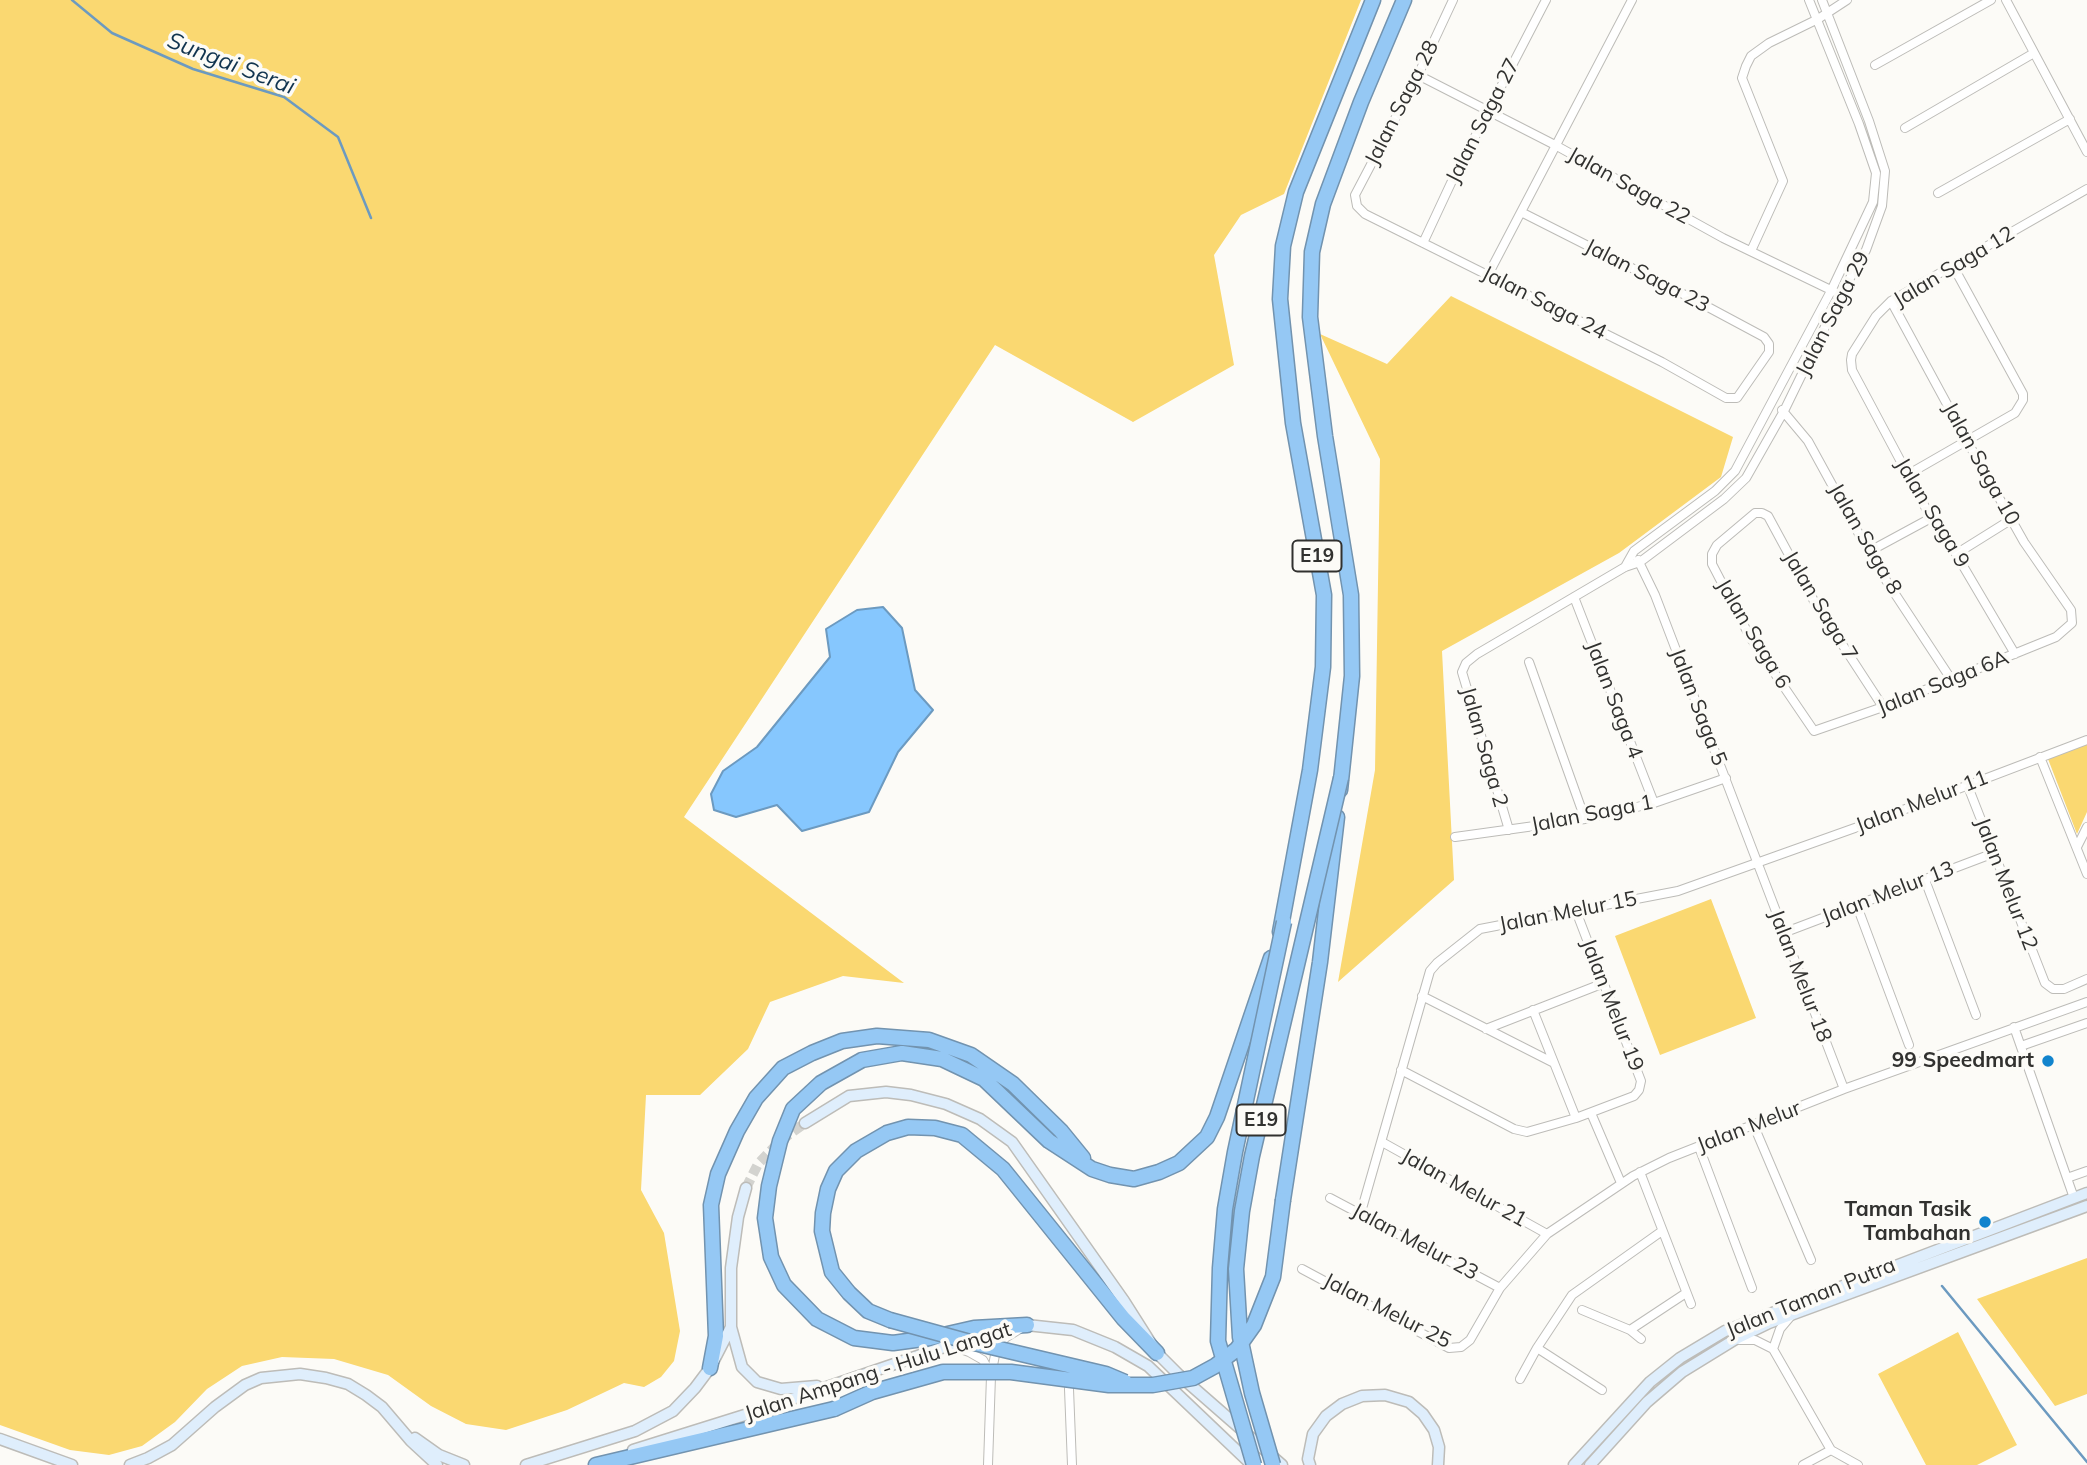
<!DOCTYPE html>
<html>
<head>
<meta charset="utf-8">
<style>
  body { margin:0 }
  canvas { display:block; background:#fcfbf7 }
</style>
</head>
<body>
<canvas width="2087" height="1465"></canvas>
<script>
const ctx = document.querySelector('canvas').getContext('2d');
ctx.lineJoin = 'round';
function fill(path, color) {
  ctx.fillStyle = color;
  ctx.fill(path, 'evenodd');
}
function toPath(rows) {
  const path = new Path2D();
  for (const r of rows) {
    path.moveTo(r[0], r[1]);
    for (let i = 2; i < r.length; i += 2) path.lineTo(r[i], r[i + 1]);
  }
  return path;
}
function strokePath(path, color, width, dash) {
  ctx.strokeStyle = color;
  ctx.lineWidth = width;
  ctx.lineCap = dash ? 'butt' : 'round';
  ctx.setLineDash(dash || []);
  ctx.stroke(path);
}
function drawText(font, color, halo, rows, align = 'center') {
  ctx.font = font + ' Mulish,sans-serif';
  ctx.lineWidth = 7;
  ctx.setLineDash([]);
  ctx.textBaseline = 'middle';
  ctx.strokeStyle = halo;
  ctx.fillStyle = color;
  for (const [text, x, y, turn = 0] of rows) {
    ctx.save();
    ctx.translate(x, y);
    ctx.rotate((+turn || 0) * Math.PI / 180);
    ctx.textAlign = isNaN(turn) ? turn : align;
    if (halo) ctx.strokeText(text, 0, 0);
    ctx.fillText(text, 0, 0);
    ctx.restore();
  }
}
const green = toPath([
  [0,0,1361,0,1284,194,1241,215,1214,255,1234,365,1133,422,995,345,684,817,904,983,843,976,770,1002,748,1049,700,1095,646,1095,641,1190,664,1233,680,1331,674,1361,661,1377,644,1387,624,1383,567,1410,506,1430,466,1424,431,1406,388,1375,334,1359,282,1357,242,1366,207,1389,175,1422,142,1446,109,1455,70,1450,0,1425],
  [1451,296,1733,437,1721,477,1619,553,1442,651,1454,880,1338,982,1375,770,1380,459,1320,334,1387,364],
  [2087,744,2087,812,2077,834,2048,759],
  [1711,899,1756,1018,1660,1055,1615,936],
  [2087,1258,2087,1394,2055,1406,1977,1299],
  [1958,1332,2017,1445,1977,1465,1926,1465,1878,1374]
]);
const water = toPath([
  [883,607,902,628,915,690,933,710,898,752,869,812,802,831,777,805,736,817,714,810,711,794,723,771,757,747,830,657,826,629,857,610,883,607]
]);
const stream = toPath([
  [72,0,112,33,193,69,284,97,338,137,371,218],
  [1942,1286,2087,1462]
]);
const secondaryTunnel = toPath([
  [746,1188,758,1164,780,1141,805,1123]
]);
const street = toPath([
  [1453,0,1418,75,1355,195,1357,206,1365,214,1662,362,1726,398,1737,398,1769,352,1769,344,1764,337,1693,299,1521,212],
  [2006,0,2087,152],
  [1875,65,1991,0],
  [1418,75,1555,145,1723,238,1835,292],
  [1905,128,2034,53],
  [1938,193,2070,119],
  [1423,243,1451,183,1546,0],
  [1751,251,1783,181,1742,78,1746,66,1751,56,1769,43,1818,19,1847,0],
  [1488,275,1632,0],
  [1782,410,1808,441,1876,565,1951,679],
  [1907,475,2015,413,2023,400,2023,394,1953,266],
  [1870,551,1931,518],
  [1956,554,2012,519],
  [1638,560,1655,595,1844,1089],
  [1625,567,1634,551,1715,491,1735,471,1831,291,1873,202,1876,173,1859,124,1809,0],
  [1574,597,1654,803],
  [2015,654,1956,554,1931,518,1852,370,1851,360,1852,354,1876,316,1891,301,2087,189],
  [1529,662,1585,819],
  [1883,707,1814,601,1768,516,1762,513,1755,513,1717,545,1712,554,1712,564,1750,637,1814,731,1883,707,2056,637,2072,623,2071,610,2024,542,1967,441,1891,301],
  [2040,757,2087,874],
  [1967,784,2045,983,2053,989,2064,989,2087,979],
  [1509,830,1462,672,1466,663,1477,654,1625,567,1640,562,1724,499,1746,478,1784,411,1841,294,1866,250,1882,206,1885,171,1869,121,1822,0],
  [1455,837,1585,819,1654,803,1726,778],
  [2077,847,2087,827],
  [1925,880,1976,1015],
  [1857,906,1909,1045],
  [1783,933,1994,853],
  [1422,996,1554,1063],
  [1533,1010,1576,1118],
  [2014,1027,2074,1198],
  [1486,1029,1604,983],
  [2021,1046,2087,1023],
  [1401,1070,1514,1129,1527,1132,1576,1118,1634,1096,1639,1090,1641,1081,1576,911],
  [1591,1113,1621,1183],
  [1754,1126,1811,1260],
  [1382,1142,1547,1234],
  [1699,1147,1752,1288],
  [1640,1172,1691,1304],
  [2067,1178,2087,1171],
  [1330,1198,1500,1288],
  [1361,1212,1430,971,1437,963,1480,929,1678,891,1866,824,2087,740],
  [1302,1269,1449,1348,1461,1347,1470,1340,1500,1288,1547,1234,1633,1176,1669,1158,1844,1089,2087,1002],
  [1582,1310,1630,1330,1641,1339],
  [1630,1330,1686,1293],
  [1740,1340,1755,1340,1773,1349,1831,1450,1858,1465],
  [950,1345,969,1352,983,1360,990,1373],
  [1537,1348,1602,1390],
  [1773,1349,1780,1329,1791,1316],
  [1520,1379,1537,1348,1572,1295,1662,1231],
  [1069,1389,1072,1465],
  [988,1465,991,1376,995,1355,1005,1338,1023,1327],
  [1803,1465,1831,1450]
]);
const secondary = toPath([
  [805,1123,849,1096,886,1092,911,1095,946,1104,980,1119,1012,1142,1124,1301,1157,1353,1179,1375,1282,1465],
  [731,1327,742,1367,757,1382,781,1389,817,1386],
  [1019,1327,1027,1325,1073,1330,1115,1347,1148,1366,1252,1465],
  [415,1438,439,1455,464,1465],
  [0,1439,72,1465],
  [633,1450,748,1414,950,1345,1000,1331],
  [130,1465,148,1458,172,1445,215,1407,245,1385,261,1378,300,1374,326,1378,348,1384,366,1395,382,1407,411,1441,437,1465],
  [526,1465,635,1431,673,1411,695,1388,710,1368,731,1327,731,1268,738,1217,746,1188],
  [1310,1465,1308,1459,1313,1434,1326,1416,1342,1404,1362,1396,1385,1395,1409,1402,1423,1414,1434,1430,1439,1447,1438,1465],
  [1574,1465,1650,1382,1680,1358,1725,1331,2087,1193],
  [1590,1465,1647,1402,1682,1372,1734,1340,1769,1323,2087,1206]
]);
const highway = toPath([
  [1340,790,1352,676,1351,595,1325,436,1310,317,1312,252,1323,204,1361,102,1404,0],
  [1280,932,1310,770,1323,667,1324,595,1293,423,1280,299,1283,246,1296,192,1373,0],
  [1283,1200,1320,962,1337,817],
  [890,1320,868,1311,849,1293,832,1272,822,1231,823,1213,828,1189,836,1171,856,1151,887,1133,908,1127,935,1128,962,1135,1003,1169,1123,1318,1157,1353],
  [1027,1325,974,1328,930,1338,893,1343,854,1338,817,1319,784,1285,771,1257,765,1218,769,1186,780,1141,793,1109,821,1083,862,1060,902,1053,942,1059,984,1079,1049,1141,1092,1169,1110,1175,1134,1179,1159,1172,1179,1163,1207,1137,1217,1117,1271,958],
  [710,1368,716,1336,711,1205,718,1174,737,1131,756,1098,783,1068,812,1053,842,1041,877,1036,929,1040,971,1055,1013,1084,1061,1131,1083,1158],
  [596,1465,834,1409]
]);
const highwayBridge = toPath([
  [890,1320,970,1342,1106,1374,1125,1382],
  [834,1409,872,1392,943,1372,1011,1372,1109,1385,1153,1385,1193,1378,1215,1366,1237,1349,1254,1325,1273,1277,1283,1200],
  [1254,1465,1218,1341,1220,1268,1225,1209,1235,1152,1284,922],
  [1273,1465,1252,1393,1240,1337,1236,1269,1242,1211,1252,1156,1341,778]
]);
const markers = [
  [2048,1061,7,"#1284cd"],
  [1985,1222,7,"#1284cd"]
];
const shields = [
  [1317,556,49],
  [1261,1120,49]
];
const shieldNames = [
  ["E19",1317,556],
  ["E19",1261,1120]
];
const streetNames = [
  ["Jalan Saga 28",1402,103,-63],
  ["Jalan Saga 27",1483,121,-63],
  ["Jalan Saga 22",1629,186,29],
  ["Jalan Saga 12",1954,267,-31],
  ["Jalan Saga 23",1647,276,27],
  ["Jalan Saga 24",1544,303,27],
  ["Jalan Saga 29",1833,314,-63],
  ["Jalan Saga 10",1981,464,61],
  ["Jalan Saga 9",1932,513,59],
  ["Jalan Saga 8",1865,539,60],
  ["Jalan Saga 7",1820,606,59],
  ["Jalan Saga 6",1753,634,59],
  ["Jalan Saga 6A",1943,683,-22],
  ["Jalan Saga 4",1614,700,69],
  ["Jalan Saga 5",1698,707,69],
  ["Jalan Saga 2",1484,747,74],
  ["Jalan Melur 11",1922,802,-21],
  ["Jalan Saga 1",1592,814,-11],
  ["Jalan Melur 12",2006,884,69],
  ["Jalan Melur 13",1888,893,-21],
  ["Jalan Melur 15",1568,912,-11],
  ["Jalan Melur 18",1800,976,69],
  ["Jalan Melur 19",1612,1005,69],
  ["Jalan Melur",1749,1127,-21],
  ["Jalan Melur 21",1464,1188,29],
  ["Jalan Melur 23",1415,1242,28],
  ["Jalan Taman Putra",1811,1298,-22],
  ["Jalan Melur 25",1387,1311,27],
  ["Jalan Ampang - Hulu Langat",878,1372,-18]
];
const poiNames = [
  ["99 Speedmart",2034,1061],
  ["Taman Tasik",1971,1210],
  ["Tambahan",1971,1234]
];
const waterNames = [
  ["Sungai Serai",231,64,21]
];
fill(green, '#fad871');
fill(water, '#86c7fe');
strokePath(water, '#6c9ac0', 2);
strokePath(stream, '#6c9ac0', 2.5);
strokePath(secondaryTunnel, '#d3d3cf', 10, [10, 5]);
strokePath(street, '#bdbcb8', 10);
strokePath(secondary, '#bdbcb8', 13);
strokePath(highway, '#7293af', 17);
strokePath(street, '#fff', 8);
strokePath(secondary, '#dfeefc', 10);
strokePath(highway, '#95c8f4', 14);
strokePath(highwayBridge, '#7293af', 17, []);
strokePath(highwayBridge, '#95c8f4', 14);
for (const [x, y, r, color] of markers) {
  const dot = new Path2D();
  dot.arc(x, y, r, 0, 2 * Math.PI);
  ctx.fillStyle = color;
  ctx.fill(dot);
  strokePath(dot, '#fcfbf7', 2.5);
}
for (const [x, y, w] of shields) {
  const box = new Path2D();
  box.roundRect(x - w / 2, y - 15.5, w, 31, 5);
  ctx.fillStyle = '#fcfbf7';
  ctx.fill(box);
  strokePath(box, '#31312f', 2);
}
drawText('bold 19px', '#31312f', null, shieldNames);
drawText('21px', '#31312f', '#fcfbf7', streetNames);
drawText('bold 21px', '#31312f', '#fcfbf7', poiNames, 'right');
drawText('italic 23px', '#11344f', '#fcfbf7', waterNames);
</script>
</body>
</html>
